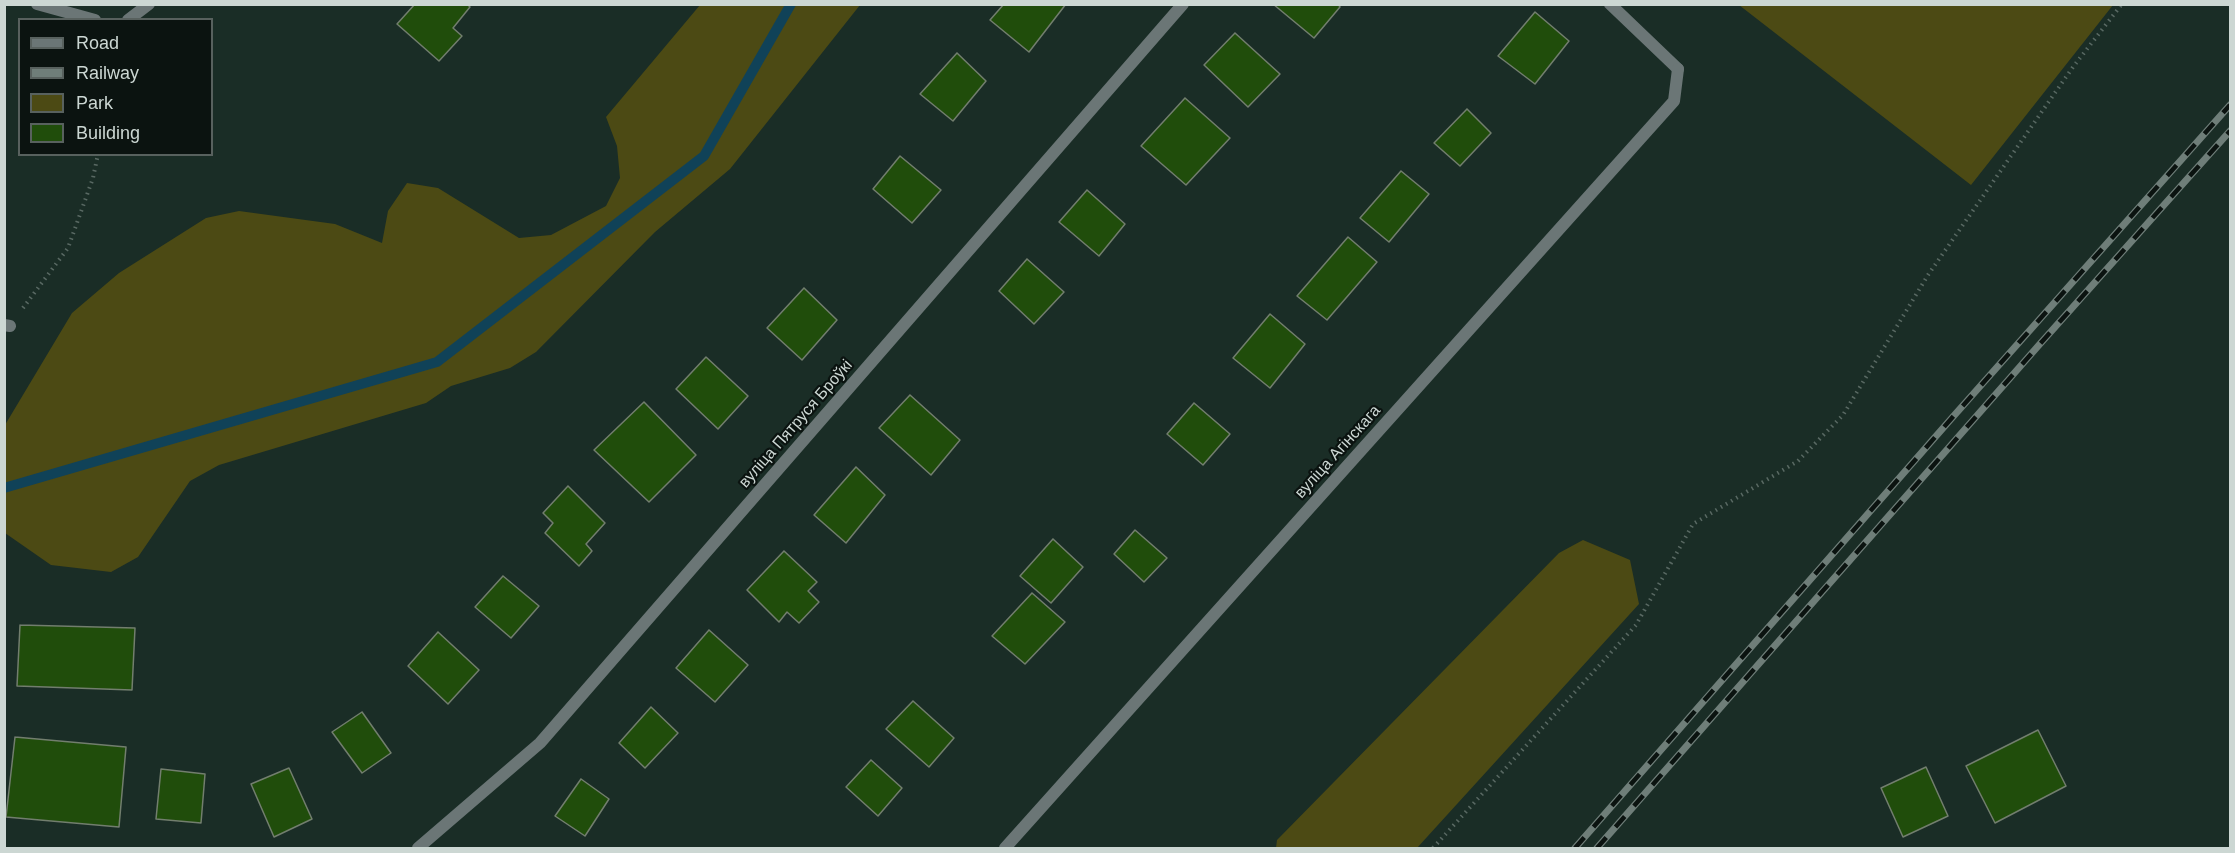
<!DOCTYPE html>
<html>
<head>
<meta charset="utf-8">
<style>
  body { margin:0 }
  #map { position:relative; width:2235px; height:853px; overflow:hidden; background:#1a2d26; font-family:Arial,sans-serif }
  canvas { display:block }
  .frame { position:absolute; inset:0; border:6px solid #ccd7d3; pointer-events:none }
  .legend { position:absolute; left:18px; top:18px; width:195px; height:138px; box-sizing:border-box; background:#0b1310; border:2px solid #58615e; margin:0; padding:8px 10px; list-style:none; font-size:18px; color:#ccd7d3 }
  .legend li { display:flex; align-items:center; gap:12px; height:30px }
  .legend b { width:30px; border:2px solid #58615e }
</style>
</head>
<body>
<div id="map">
<canvas width="2235" height="853"></canvas>
<div class="frame"></div>
<ul class="legend">
<li><b style="height:8px;background:#6b7676"></b>Road</li>
<li><b style="height:8px;background:#6f7e79"></b>Railway</li>
<li><b style="height:16px;background:#4c4a14"></b>Park</li>
<li><b style="height:16px;background:#204d0b"></b>Building</li>
</ul>
</div>
<script>
const ctx = document.querySelector('canvas').getContext('2d');
ctx.lineJoin = 'round';
function fill(path, color) {
  ctx.fillStyle = color;
  ctx.fill(path, 'evenodd');
}
function toPath(rows) {
  const path = new Path2D();
  for (const r of rows) {
    path.moveTo(r[0], r[1]);
    for (let i = 2; i < r.length; i += 2) path.lineTo(r[i], r[i + 1]);
  }
  return path;
}
function strokePath(path, color, width, dash) {
  ctx.strokeStyle = color;
  ctx.lineWidth = width;
  ctx.lineCap = dash ? 'butt' : 'round';
  ctx.setLineDash(dash || []);
  ctx.stroke(path);
}
function drawText(font, color, halo, rows, align = 'center') {
  ctx.font = font + ' Arial,sans-serif';
  ctx.lineWidth = 4.5;
  ctx.setLineDash([]);
  ctx.textBaseline = 'middle';
  ctx.strokeStyle = halo;
  ctx.fillStyle = color;
  for (const [text, x, y, turn = 0] of rows) {
    ctx.save();
    ctx.translate(x, y);
    ctx.rotate((+turn || 0) * Math.PI / 180);
    ctx.textAlign = isNaN(turn) ? turn : align;
    if (halo) ctx.strokeText(text, 0, 0);
    ctx.fillText(text, 0, 0);
    ctx.restore();
  }
}
const green = toPath([
  [700,5,860,5,730,169,655,232,536,352,510,368,451,386,426,403,219,465,190,481,138,557,111,572,51,565,5,533,5,425,72,313,119,273,206,218,239,211,335,224,382,243,388,211,407,183,438,188,519,238,551,235,606,206,620,178,617,146,606,117],
  [1739,5,2113,5,1971,185],
  [1583,540,1630,560,1639,604,1417,848,1276,848,1277,840,1559,553]
]);
const stream = toPath([
  [4,488,437,362,704,156,791,4]
]);
const building = toPath([
  [415,4,467,4,470,7,453,28,462,36,439,61,397,24,415,4],
  [1004,4,1066,4,1029,52,990,20,1004,4],
  [1273,4,1338,4,1340,7,1314,38,1273,4],
  [1535,12,1569,41,1535,84,1498,56,1535,12],
  [1235,33,1280,74,1248,107,1204,65,1235,33],
  [957,53,986,81,953,121,920,94,957,53],
  [1185,98,1230,138,1186,185,1141,146,1185,98],
  [1467,109,1491,133,1460,166,1434,143,1467,109],
  [900,156,941,190,912,223,873,189,900,156],
  [1401,171,1429,194,1389,242,1360,218,1401,171],
  [1087,190,1125,224,1099,256,1059,222,1087,190],
  [1348,237,1377,262,1327,320,1297,296,1348,237],
  [1027,259,1064,292,1034,324,999,291,1027,259],
  [804,288,837,320,802,360,767,328,804,288],
  [1270,314,1305,344,1270,388,1233,358,1270,314],
  [706,357,748,396,718,429,676,389,706,357],
  [910,395,960,440,931,475,879,428,910,395],
  [644,402,696,455,649,502,594,450,644,402],
  [1194,403,1230,434,1203,465,1167,434,1194,403],
  [856,467,885,495,846,543,814,515,856,467],
  [568,486,605,523,586,544,592,551,579,566,545,533,553,523,543,513,568,486],
  [1135,530,1167,558,1144,582,1114,554,1135,530],
  [1053,539,1083,567,1051,603,1020,576,1053,539],
  [784,551,817,582,808,591,819,602,799,623,787,612,779,622,747,590,784,551],
  [503,576,539,606,511,638,475,607,503,576],
  [1032,593,1065,622,1025,664,992,636,1032,593],
  [20,625,135,628,132,690,17,686,20,625],
  [709,630,748,665,715,702,676,668,709,630],
  [438,632,479,670,448,704,408,666,438,632],
  [913,701,954,738,929,767,886,729,913,701],
  [651,707,678,733,645,768,619,743,651,707],
  [362,712,391,753,362,773,332,732,362,712],
  [2038,730,2066,786,1995,823,1966,766,2038,730],
  [15,737,126,747,119,827,6,817,15,737],
  [871,760,902,788,878,816,846,787,871,760],
  [1926,767,1948,816,1903,837,1881,788,1926,767],
  [289,768,312,819,274,837,251,784,289,768],
  [161,769,205,774,201,823,156,819,161,769],
  [581,779,609,799,585,836,555,816,581,779]
]);
const path = toPath([
  [23,308,68,248,93,178,98,154],
  [1433,848,1636,625,1693,524,1798,461,1843,415,1928,275,2073,67,2122,4]
]);
const service = toPath([
  [1610,4,1678,69]
]);
const minor = toPath([
  [37,4,95,20],
  [128,20,149,4],
  [4,325,10,326],
  [418,848,540,743,1183,4],
  [1005,848,1674,101,1678,69]
]);
const rail = toPath([
  [1575,848,1951,419,2230,105],
  [1597,848,2039,345,2230,131]
]);
const streetNames = [
  ["вуліца Пятруся Броўкі",796,424,-49],
  ["вуліца Агінскага",1338,452,-48]
];
fill(green, '#4c4a14');
strokePath(stream, '#104258', 10);
fill(building, '#204d0b');
strokePath(building, '#727e6e', 1.5);
strokePath(path, '#596963', 4, [1.5, 4.5]);
strokePath(service, '#6b7676', 12);
strokePath(minor, '#6b7676', 12);
strokePath(rail, '#6f7e79', 7);
strokePath(rail, '#0b1310', 4.5, [14]);
drawText('16px', '#ccd7d3', '#0b1310', streetNames);
</script>
</body>
</html>
